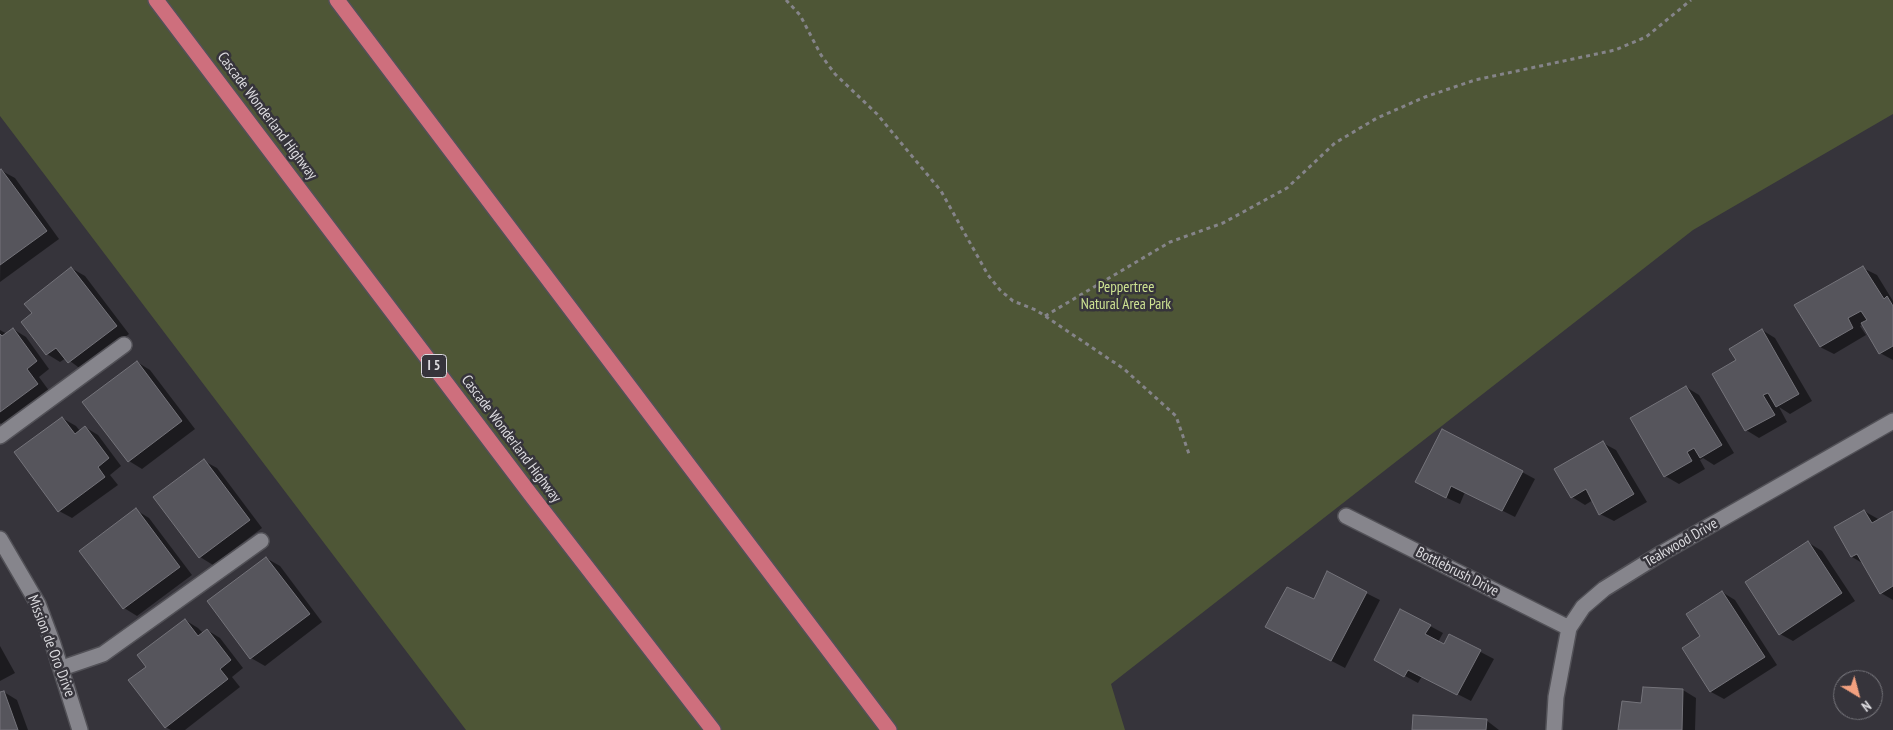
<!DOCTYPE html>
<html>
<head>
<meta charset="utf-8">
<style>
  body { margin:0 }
  #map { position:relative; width:1893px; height:730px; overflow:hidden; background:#36343b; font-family:"PT Sans Narrow",sans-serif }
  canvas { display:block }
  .north { position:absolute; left:1833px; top:670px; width:50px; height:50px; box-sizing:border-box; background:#36343b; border:1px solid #78777d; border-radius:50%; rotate:143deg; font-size:14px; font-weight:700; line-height:20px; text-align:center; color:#dcdbdf }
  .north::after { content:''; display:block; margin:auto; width:18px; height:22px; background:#f2a07f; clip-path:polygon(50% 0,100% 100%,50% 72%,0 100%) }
</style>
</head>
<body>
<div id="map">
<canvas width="1893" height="730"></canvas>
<div class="north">N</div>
</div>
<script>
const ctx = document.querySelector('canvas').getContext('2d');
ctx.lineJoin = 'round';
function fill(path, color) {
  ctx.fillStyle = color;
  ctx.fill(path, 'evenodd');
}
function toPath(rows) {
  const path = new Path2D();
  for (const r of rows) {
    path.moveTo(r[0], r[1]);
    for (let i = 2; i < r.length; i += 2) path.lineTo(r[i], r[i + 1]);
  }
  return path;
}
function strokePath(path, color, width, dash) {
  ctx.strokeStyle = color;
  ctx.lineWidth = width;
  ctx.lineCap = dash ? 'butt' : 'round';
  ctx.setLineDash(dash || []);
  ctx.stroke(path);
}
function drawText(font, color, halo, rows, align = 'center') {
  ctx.font = font + ' "PT Sans Narrow",sans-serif';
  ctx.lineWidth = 5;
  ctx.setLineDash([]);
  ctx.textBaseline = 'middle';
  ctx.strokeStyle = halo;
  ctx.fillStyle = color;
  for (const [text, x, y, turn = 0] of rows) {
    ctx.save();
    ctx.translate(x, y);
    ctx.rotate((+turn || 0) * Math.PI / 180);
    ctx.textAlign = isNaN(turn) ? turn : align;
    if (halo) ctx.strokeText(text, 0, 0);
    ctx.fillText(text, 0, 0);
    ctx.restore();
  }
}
const green = toPath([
  [0,0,1893,0,1893,114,1693,230,1111,684,1125,730,466,730,0,116]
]);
const shadow = toPath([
  [2,171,15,178,59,239,0,282],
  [71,268,85,276,129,334,82,370,66,358,60,362,47,354],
  [1863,268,1877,275,1893,301,1893,360,1880,353,1863,324,1860,326,1866,335,1834,354,1820,347],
  [13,329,26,337,49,369,39,377,50,392,4,426,0,423,0,330,7,334],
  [1762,330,1775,338,1812,401,1790,414,1779,407,1787,422,1759,438,1746,430,1737,360],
  [137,362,150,370,195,429,142,469,129,461],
  [1686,387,1699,395,1734,453,1714,465,1703,458,1700,460,1705,469,1679,484,1665,476],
  [62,418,76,426,80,431,85,427,98,435,121,466,110,475,118,485,72,518,59,511],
  [1603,443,1616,450,1647,502,1614,521,1600,514,1593,500,1585,505,1572,497],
  [204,461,217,468,262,528,213,565,200,557],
  [1522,472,1535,479,1515,517,1465,492,1460,504,1430,490],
  [136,510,149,518,192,575,137,616,124,608,81,551],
  [1864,511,1880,520,1893,513,1893,600,1881,593,1864,564,1852,557],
  [1809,543,1822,551,1855,601,1793,641,1780,634],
  [266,558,280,566,322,622,265,666,251,658],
  [1722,592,1735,600,1777,665,1724,699,1711,692,1683,649,1702,636],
  [1366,593,1380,600,1345,668,1280,634,1314,601],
  [185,620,198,628,203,633,207,630,220,638,243,668,232,677,240,687,185,730,171,730,165,727,147,667],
  [1430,626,1443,633,1438,642,1444,646,1450,636,1494,659,1471,701,1422,676,1418,683,1376,660],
  [0,646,15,673,0,681],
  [1683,690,1696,698,1695,730,1620,730,1642,704],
  [4,692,17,700,28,730,0,730,0,693],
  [1486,720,1499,730,1413,730]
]);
const building = toPath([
  [1,169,47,231,0,265,0,170,1,169],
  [1863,266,1884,299,1887,296,1893,306,1893,346,1879,354,1861,323,1867,320,1861,311,1848,318,1853,328,1820,347,1794,305,1863,266],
  [71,267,117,326,68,363,56,348,46,355,21,322,32,313,24,304,71,267],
  [13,328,37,361,27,369,38,384,0,412,0,334,2,336,13,328],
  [1762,329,1799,394,1776,407,1768,393,1763,395,1775,415,1745,431,1712,374,1736,360,1729,349,1762,329],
  [137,361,182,421,128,462,82,402,137,361],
  [1686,386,1722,445,1700,458,1694,448,1687,452,1692,461,1664,477,1630,418,1686,386],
  [62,417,75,434,85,426,109,458,98,467,105,477,58,512,14,452,62,417],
  [1442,429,1523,471,1502,511,1451,486,1446,498,1415,482,1442,429],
  [1603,441,1634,494,1599,515,1586,489,1571,498,1554,469,1603,441],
  [204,459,250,520,199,558,153,497,204,459],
  [136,508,180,567,123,609,79,551,136,508],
  [1864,510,1872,523,1893,511,1893,586,1880,594,1857,554,1851,557,1834,527,1864,510],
  [1808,541,1842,593,1779,635,1745,582,1808,541],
  [266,557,310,614,250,659,207,601,266,557],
  [1327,571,1367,592,1331,661,1265,627,1287,587,1314,599,1327,571],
  [1722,591,1765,657,1710,692,1682,648,1700,636,1686,614,1722,591],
  [1400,609,1431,625,1425,634,1444,644,1449,634,1481,650,1457,695,1408,670,1404,677,1374,660,1400,609],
  [185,619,198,636,207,629,231,660,220,669,228,679,165,728,128,680,146,667,137,655,185,619],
  [1643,687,1683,689,1682,730,1618,730,1622,701,1641,703,1643,687],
  [4,691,18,730,0,730,0,692,4,691],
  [1413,715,1487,719,1486,730,1412,730,1413,715]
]);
const path = toPath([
  [786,0,800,15,821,55,835,74,877,114,941,191,988,275,1000,290,1013,301,1036,310,1124,369,1176,416,1189,454],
  [1045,316,1170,242,1223,223,1287,188,1335,143,1377,118,1425,97,1475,80,1615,50,1646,37,1691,0]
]);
const service = toPath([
  [0,436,124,345],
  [62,668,103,654,261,541]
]);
const minor = toPath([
  [1346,516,1569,628],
  [0,539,38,604,53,644,80,730],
  [1554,730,1556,697,1569,628,1583,607,1604,589,1662,553,1893,421]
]);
const motorway = toPath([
  [156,0,531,495,713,730],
  [337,0,889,730]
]);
const shields = [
  [434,366,25]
];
const shieldNames = [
  ["I 5",434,366]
];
const streetNames = [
  ["Cascade Wonderland Highway",267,116,53],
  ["Cascade Wonderland Highway",511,439,53],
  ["Teakwood Drive",1681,543,-30],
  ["Bottlebrush Drive",1457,572,27],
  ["Mission de Oro Drive",51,646,69]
];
const parkNames = [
  ["Peppertree",1126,288],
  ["Natural Area Park",1126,305]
];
fill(green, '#4e5636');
fill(shadow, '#0007');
fill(building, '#56555c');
strokePath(building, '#74737a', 1);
strokePath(service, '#525157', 18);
strokePath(minor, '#525157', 18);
strokePath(motorway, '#525157', 18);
strokePath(path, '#858489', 3, [4, 4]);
strokePath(service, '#86858c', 15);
strokePath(minor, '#86858c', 15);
strokePath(motorway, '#ce6f7d', 15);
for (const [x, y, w] of shields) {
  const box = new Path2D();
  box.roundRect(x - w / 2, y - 11.5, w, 23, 4);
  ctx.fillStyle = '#36343b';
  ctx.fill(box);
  strokePath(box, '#dcdbdf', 1);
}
drawText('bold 14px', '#dcdbdf', null, shieldNames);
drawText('15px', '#dcdbdf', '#36343b', streetNames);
drawText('15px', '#cde292', '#36343b', parkNames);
</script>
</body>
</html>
